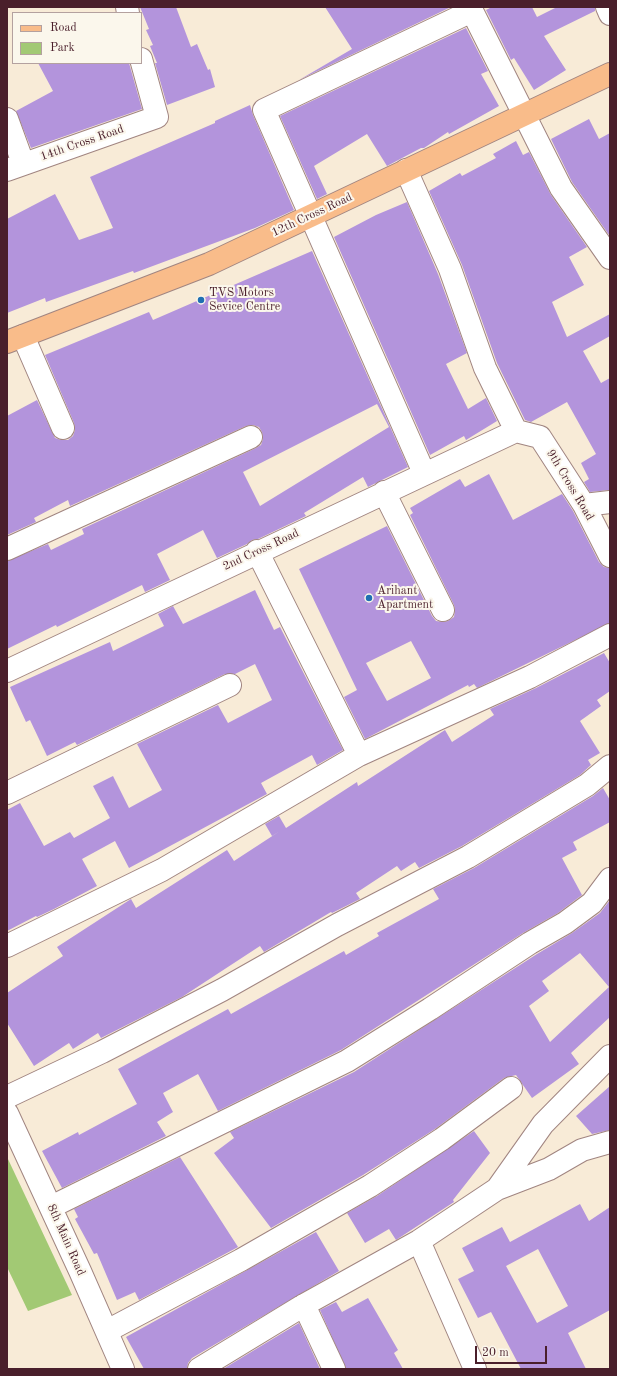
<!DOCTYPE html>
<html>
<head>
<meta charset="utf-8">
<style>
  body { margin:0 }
  #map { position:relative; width:617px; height:1376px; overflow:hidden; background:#f8ebd7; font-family:"Old Standard TT",serif }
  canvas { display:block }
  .frame { position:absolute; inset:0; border:8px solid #4a1f2b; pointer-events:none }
  .legend { position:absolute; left:12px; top:12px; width:130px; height:52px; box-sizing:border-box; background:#fbf7ec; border:1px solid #b4a19f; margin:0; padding:5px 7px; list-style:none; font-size:12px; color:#4a1f2b }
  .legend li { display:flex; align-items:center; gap:8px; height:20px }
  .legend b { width:20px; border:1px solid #b4a19f }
  .scale { position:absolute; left:475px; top:1346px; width:72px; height:18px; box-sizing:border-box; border:2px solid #4a1f2b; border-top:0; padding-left:5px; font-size:12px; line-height:14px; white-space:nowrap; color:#4a1f2b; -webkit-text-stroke:3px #fbf7ec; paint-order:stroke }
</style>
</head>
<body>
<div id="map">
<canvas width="617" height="1376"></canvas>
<div class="frame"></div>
<ul class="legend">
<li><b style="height:5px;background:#f9bc8a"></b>Road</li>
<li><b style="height:11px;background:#a2c974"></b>Park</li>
</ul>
<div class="scale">20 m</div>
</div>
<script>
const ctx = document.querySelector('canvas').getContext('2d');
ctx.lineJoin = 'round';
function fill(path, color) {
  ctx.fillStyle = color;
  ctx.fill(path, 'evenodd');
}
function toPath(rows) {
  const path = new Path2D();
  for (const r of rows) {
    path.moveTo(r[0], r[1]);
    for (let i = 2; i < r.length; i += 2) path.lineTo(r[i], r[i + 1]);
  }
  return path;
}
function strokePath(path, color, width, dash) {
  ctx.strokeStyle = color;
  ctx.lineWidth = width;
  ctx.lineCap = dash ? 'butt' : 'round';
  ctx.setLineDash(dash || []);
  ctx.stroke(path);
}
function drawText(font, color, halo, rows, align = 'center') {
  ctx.font = font + ' "Old Standard TT",serif';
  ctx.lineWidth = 4;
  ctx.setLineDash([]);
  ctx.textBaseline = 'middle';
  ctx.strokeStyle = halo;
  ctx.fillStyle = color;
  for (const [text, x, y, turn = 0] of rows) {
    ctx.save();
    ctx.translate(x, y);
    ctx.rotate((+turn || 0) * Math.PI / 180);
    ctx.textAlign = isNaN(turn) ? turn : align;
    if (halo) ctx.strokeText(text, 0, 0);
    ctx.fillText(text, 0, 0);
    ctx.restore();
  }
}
const green = toPath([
  [7,1157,72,1295,28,1311,7,1267]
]);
const building = toPath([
  [140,7,176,7,191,47,197,44,208,70,210,69,215,87,167,105,155,63,157,63,150,46,153,45,146,30,149,29],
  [325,7,451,7,299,80,352,49],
  [492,7,532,7,537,17,557,7,595,7,595,11,544,36,566,70,534,90,514,58,511,60,486,10],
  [466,28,488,71,481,74,499,106,449,134,448,132,424,148,421,148,387,166,367,134,314,166,327,194,317,199,280,116],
  [38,63,129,63,142,109,31,148,16,111,53,91],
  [250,105,253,115,294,210,255,228,134,273,133,271,46,302,45,298,7,313,7,219,55,194,79,240,113,228,90,177,215,123,215,121],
  [589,119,599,139,610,133,609,235,572,182,551,139],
  [516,141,523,155,529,152,551,195,587,247,569,257,584,285,552,302,567,337,610,314,610,336,583,351,601,383,610,378,610,490,590,492,584,482,589,479,581,463,596,454,567,402,531,422,525,420,497,363,462,265,429,191,460,173,462,176,496,158,493,154],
  [407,202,438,274,467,353,446,364,468,409,486,398,497,421,466,440,464,436,430,455,334,237,376,215],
  [312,251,408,467,368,487,363,477,304,513,306,516,258,539,252,540,247,544,217,558,203,530,157,554,170,580,145,592,142,585,57,627,56,625,7,649,7,561,48,544,51,550,84,534,82,529,256,448,261,445,263,439,262,432,259,427,253,425,246,426,70,506,68,500,34,518,36,522,7,535,7,416,37,400,55,438,61,440,68,440,73,436,75,430,74,423,45,355,149,312,153,320],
  [377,404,389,427,260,506,243,472],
  [489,474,513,520,562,494,573,511,599,562,604,567,610,568,610,623,477,688,474,684,469,687,468,685,365,739,344,697,357,690,299,569,387,526,432,616,436,621,443,622,448,621,454,617,455,610,454,605,410,515,413,513,410,508,460,479,465,487],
  [411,641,431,678,387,701,366,663],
  [255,590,274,630,280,627,343,750,317,765,312,755,261,783,267,794,129,868,115,841,82,859,97,886,54,909,37,917,36,916,7,931,7,810,20,803,44,846,70,832,74,838,110,818,93,786,113,776,129,808,162,790,137,744,218,705,228,723,272,700,255,664,235,674,225,674,77,745,75,742,47,756,30,720,26,722,10,687,110,642,113,651,164,626,158,614,173,606,183,624],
  [604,653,610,663,610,691,597,700,601,706,580,721,600,753,588,760,591,765,580,775,462,846,419,868,415,862,401,871,397,866,356,893,360,899,332,913,331,912,264,952,260,946,182,997,101,1038,98,1033,73,1049,69,1043,34,1066,7,1023,7,993,63,956,57,947,131,899,136,908,227,850,234,861,280,831,272,836,265,824,279,816,286,828,357,782,358,786,445,730,452,742,494,715,490,709,536,688],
  [603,788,610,800,610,822,573,842,577,850,562,858,582,895,558,913,523,933,341,1050,218,1111,198,1074,163,1093,173,1112,157,1122,166,1136,62,1188,42,1151,78,1132,79,1135,137,1104,118,1069,228,1009,231,1014,344,951,346,955,379,936,377,933,439,899,433,889,474,868,593,796],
  [610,900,610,1017,571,1053,579,1064,532,1098,516,1075,504,1078,435,1129,363,1175,271,1228,214,1153,234,1138,230,1132,354,1072,537,954,572,933,600,913],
  [580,953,609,987,550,1042,529,1006,549,991,542,981],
  [610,1086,610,1130,592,1134,576,1116],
  [474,1131,490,1153,453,1200,454,1202,396,1240,389,1229,365,1243,347,1213,377,1196],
  [180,1157,238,1247,139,1300,135,1292,117,1300,97,1253,94,1254,75,1219,78,1217,74,1209],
  [580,1204,589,1221,610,1207,610,1310,568,1333,586,1369,521,1369,491,1312,478,1318,458,1279,474,1271,462,1248,502,1227,510,1242],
  [538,1249,568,1306,537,1323,506,1266],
  [316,1232,339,1271,192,1358,188,1363,187,1369,144,1369,126,1337],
  [368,1298,398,1350,394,1353,403,1369,346,1369,320,1310,336,1302,342,1312],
  [299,1323,320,1369,223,1369]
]);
const minor = toPath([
  [127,7,128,13],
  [470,7,561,188,610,258],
  [607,7,610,14],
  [7,119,23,163],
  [7,170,157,117,141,59],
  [406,170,450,269,485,368,516,431],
  [23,336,63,428],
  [516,431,540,437,584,505,610,556],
  [424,473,264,110,472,11],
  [384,492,443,610],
  [584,505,610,502],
  [7,549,251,437],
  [257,551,359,755],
  [7,671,516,431],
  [7,793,230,685],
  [7,946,162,870,359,755,530,677,610,635],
  [7,1097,102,1052,222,990,337,925,468,857,587,785,610,766],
  [7,1113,80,1271,123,1369],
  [497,1189,549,1169,582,1150,610,1142],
  [51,1207,347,1061,430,1009,530,943,565,923,592,903,610,879],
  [419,1241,475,1369],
  [304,1305,334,1369],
  [107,1331,241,1260,370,1186,442,1139,511,1088],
  [199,1369,304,1305,419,1241,497,1189,543,1124,610,1056]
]);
const major = toPath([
  [7,342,209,264,610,74]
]);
const markers = [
  [201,300,4,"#1f6fb2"],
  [369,598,4,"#1f6fb2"]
];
const streetNames = [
  ["14th Cross Road",82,143,-19],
  ["12th Cross Road",312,215,-25],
  ["9th Cross Road",570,485,59],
  ["2nd Cross Road",261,550,-25],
  ["8th Main Road",66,1240,66]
];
const poiNames = [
  ["TVS Motors",209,293],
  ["Sevice Centre",209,307],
  ["Arihant",377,591],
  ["Apartment",377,605]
];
fill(green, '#a2c974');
fill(building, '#b394dc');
strokePath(minor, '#a18581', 24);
strokePath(major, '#a18581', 24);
strokePath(minor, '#fff', 22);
strokePath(major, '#f9bc8a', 22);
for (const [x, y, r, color] of markers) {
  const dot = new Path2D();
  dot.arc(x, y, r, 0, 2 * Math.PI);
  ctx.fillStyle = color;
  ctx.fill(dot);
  strokePath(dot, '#fbf7ec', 1.5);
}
drawText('12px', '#4a1f2b', '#fbf7ec', streetNames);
drawText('12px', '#4a1f2b', '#fbf7ec', poiNames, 'left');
</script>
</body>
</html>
